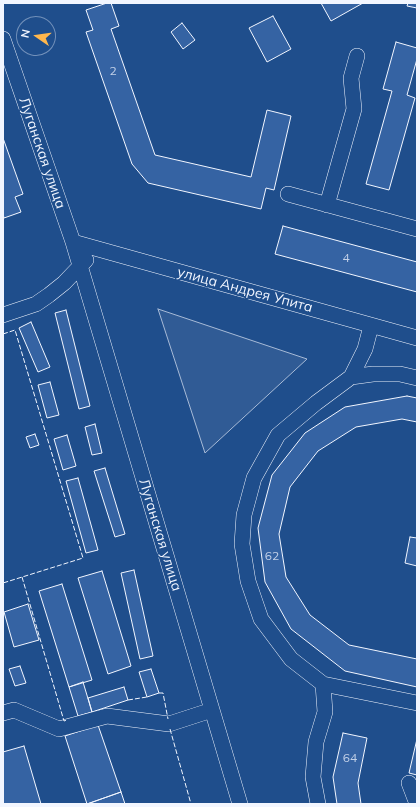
<!DOCTYPE html>
<html>
<head>
<meta charset="utf-8">
<style>
  body { margin:0 }
  #map { position:relative; width:420px; height:807px; overflow:hidden; background:#1f4e8c; font-family:Mulish,sans-serif }
  canvas { display:block }
  .frame { position:absolute; inset:0; border:4px solid #f2f6ff; pointer-events:none }
  .north { position:absolute; left:16px; top:16px; width:40px; height:40px; box-sizing:border-box; background:#1f4e8c; border:1px solid #7391ba; border-radius:50%; rotate:283deg; font-size:11px; font-weight:700; line-height:16px; text-align:center; color:#f2f6ff }
  .north::after { content:''; display:block; margin:auto; width:14px; height:18px; background:#ffb74d; clip-path:polygon(50% 0,100% 100%,50% 72%,0 100%) }
</style>
</head>
<body>
<div id="map">
<canvas width="420" height="807"></canvas>
<div class="frame"></div>
<div class="north">N</div>
</div>
<script>
const ctx = document.querySelector('canvas').getContext('2d');
ctx.lineJoin = 'round';
function fill(path, color) {
  ctx.fillStyle = color;
  ctx.fill(path, 'evenodd');
}
function toPath(rows) {
  const path = new Path2D();
  for (const r of rows) {
    path.moveTo(r[0], r[1]);
    for (let i = 2; i < r.length; i += 2) path.lineTo(r[i], r[i + 1]);
  }
  return path;
}
function strokePath(path, color, width, dash) {
  ctx.strokeStyle = color;
  ctx.lineWidth = width;
  ctx.lineCap = dash ? 'butt' : 'round';
  ctx.setLineDash(dash || []);
  ctx.stroke(path);
}
function drawText(font, color, halo, rows, align = 'center') {
  ctx.font = font + ' Mulish,sans-serif';
  ctx.lineWidth = 3;
  ctx.setLineDash([]);
  ctx.textBaseline = 'middle';
  ctx.strokeStyle = halo;
  ctx.fillStyle = color;
  for (const [text, x, y, turn = 0] of rows) {
    ctx.save();
    ctx.translate(x, y);
    ctx.rotate((+turn || 0) * Math.PI / 180);
    ctx.textAlign = isNaN(turn) ? turn : align;
    if (halo) ctx.strokeText(text, 0, 0);
    ctx.fillText(text, 0, 0);
    ctx.restore();
  }
}
const built = toPath([
  [158,309,307,359,205,453,158,309]
]);
const building = toPath([
  [107,3,111,3,119,26,111,29,155,155,251,177,267,110,291,116,274,190,266,188,261,209,148,183,132,164,86,32,93,30,86,10,107,3],
  [321,3,363,3,331,21,321,3],
  [408,3,417,3,417,8,407,6,408,3],
  [273,16,291,49,267,62,249,28,273,16],
  [182,23,195,40,183,49,171,32,182,23],
  [396,42,417,48,417,59,407,95,415,98,389,190,366,184,392,91,383,89,396,42],
  [3,138,23,194,15,197,21,212,4,218,3,214,3,138],
  [283,226,417,262,417,292,275,254,283,226],
  [66,310,90,406,79,409,55,313,66,310],
  [31,322,50,367,38,372,19,328,31,322],
  [50,382,59,415,47,418,38,385,50,382],
  [407,396,417,398,417,422,402,419,356,427,318,451,290,487,279,534,286,577,310,615,349,645,417,659,417,687,345,671,291,629,265,582,258,528,272,475,305,433,345,407,407,396],
  [95,424,102,453,92,455,85,427,95,424],
  [35,434,39,445,30,448,26,437,35,434],
  [67,435,76,466,63,470,54,439,67,435],
  [105,468,125,534,115,537,94,471,105,468],
  [78,478,98,550,86,553,66,481,78,478],
  [410,537,417,538,417,566,405,563,410,537],
  [134,570,153,656,140,659,121,573,134,570],
  [102,571,131,666,108,674,78,578,102,571],
  [62,584,92,680,69,687,39,591,62,584],
  [28,604,39,640,14,647,4,612,28,604],
  [20,666,26,683,15,686,9,669,20,666],
  [151,669,159,693,147,697,139,672,151,669],
  [83,682,92,712,78,716,69,687,83,682],
  [124,687,128,700,92,712,88,698,124,687],
  [98,725,121,792,87,804,65,736,98,725],
  [343,733,367,738,358,783,361,804,337,804,333,777,343,733],
  [417,739,417,775,409,773,417,739],
  [24,746,41,804,3,804,3,752,24,746],
  [121,792,125,804,87,804,121,792]
]);
const minor = toPath([
  [3,39,73,242,240,804],
  [288,194,417,229],
  [327,205,354,109,351,78,357,56],
  [73,242,417,338],
  [3,315,36,304,49,295,64,283,86,260],
  [351,377,373,374,400,374,417,378],
  [323,684,417,703],
  [3,713,14,710,59,729,107,716,169,724,212,710],
  [409,783,417,804],
  [318,804,313,777,316,742,325,712,323,684,291,659,261,619,248,581,242,544,244,515,254,478,278,435,316,403,351,377,365,349,371,326]
]);
const fence = toPath([
  [3,334,15,330,83,558,3,583],
  [22,577,64,721,67,720],
  [159,693,163,693,168,719],
  [128,700,147,697],
  [170,729,191,804]
]);
const numberNames = [
  ["2",113,71],
  ["4",346,258],
  ["62",272,556],
  ["64",350,758]
];
const streetNames = [
  ["Луганская улица",42,153,71],
  ["улица Андрея Упита",245,290,15],
  ["Луганская улица",160,535,73]
];
fill(built, '#305b95');
strokePath(built, '#a8bbd7', 1);
fill(building, '#3563a3');
strokePath(building, '#f2f6ff', 1);
strokePath(minor, '#f2f6ff', 16);
strokePath(minor, '#1f4e8c', 15);
strokePath(fence, '#f2f6ff', 1, [5, 2]);
drawText('12px', '#c3d1e8', null, numberNames);
drawText('14px', '#f2f6ff', '#1f4e8c', streetNames);
</script>
</body>
</html>
